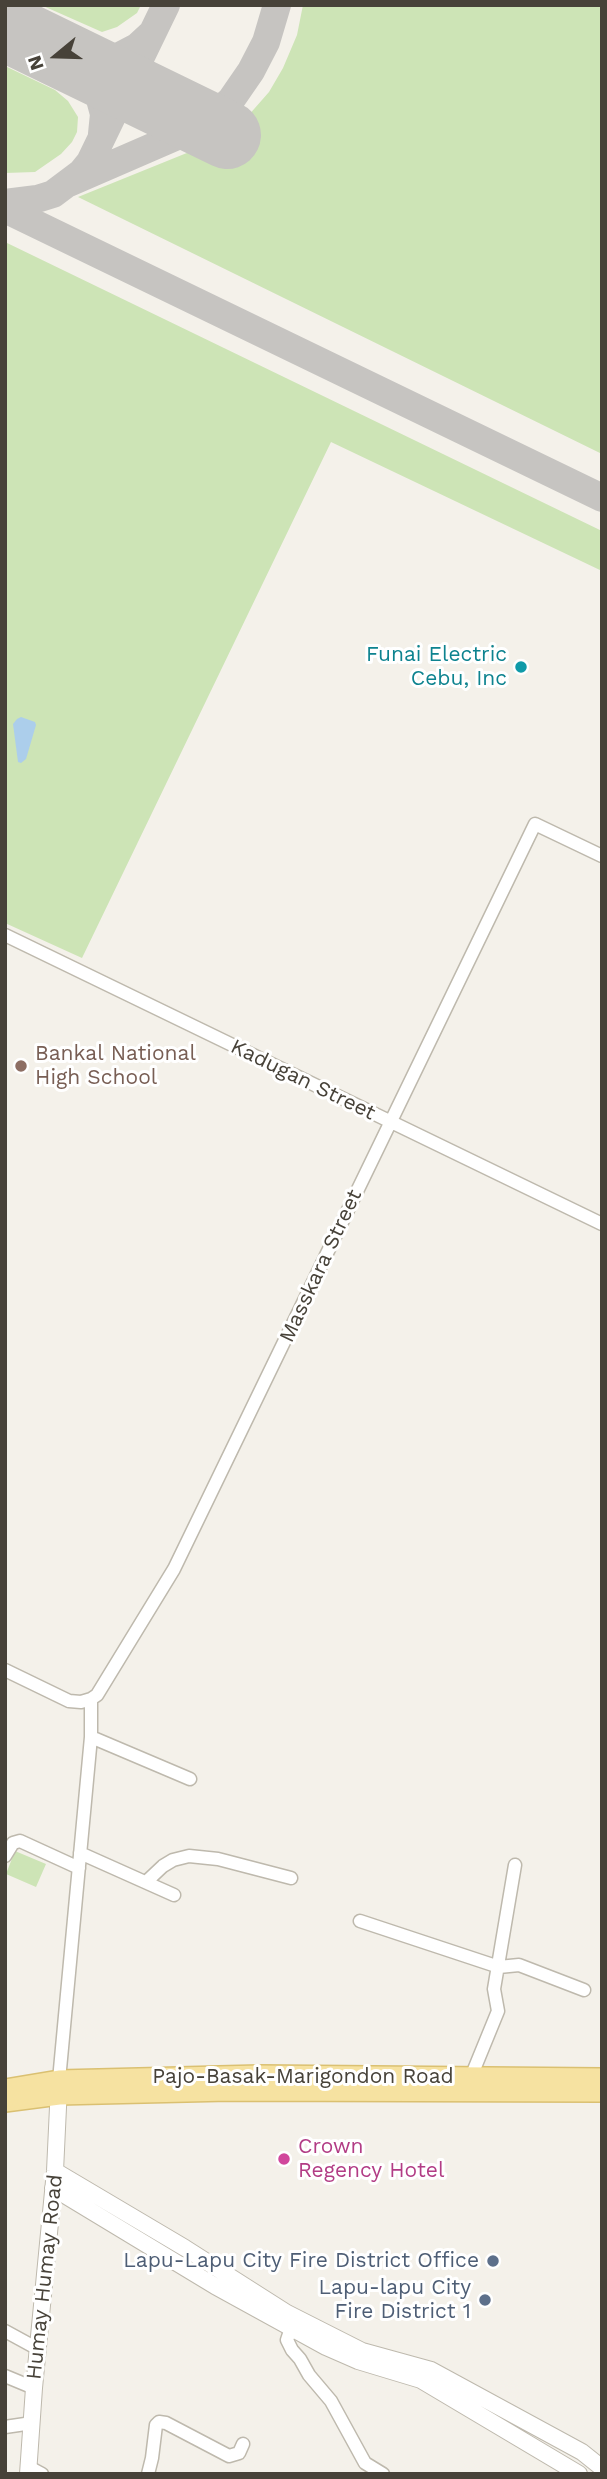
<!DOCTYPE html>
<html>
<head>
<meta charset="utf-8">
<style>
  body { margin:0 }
  #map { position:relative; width:607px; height:2479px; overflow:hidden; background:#f4f1ea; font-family:"Work Sans",sans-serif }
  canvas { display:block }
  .frame { position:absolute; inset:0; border:7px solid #474239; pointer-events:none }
  .north { position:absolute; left:21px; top:21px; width:70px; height:70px; -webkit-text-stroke:5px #fff; paint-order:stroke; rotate:251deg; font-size:19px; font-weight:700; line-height:28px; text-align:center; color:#474239 }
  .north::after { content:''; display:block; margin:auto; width:24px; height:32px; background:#474239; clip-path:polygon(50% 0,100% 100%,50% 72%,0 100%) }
</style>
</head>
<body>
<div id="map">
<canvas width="607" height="2479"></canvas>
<div class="frame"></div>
<div class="north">N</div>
</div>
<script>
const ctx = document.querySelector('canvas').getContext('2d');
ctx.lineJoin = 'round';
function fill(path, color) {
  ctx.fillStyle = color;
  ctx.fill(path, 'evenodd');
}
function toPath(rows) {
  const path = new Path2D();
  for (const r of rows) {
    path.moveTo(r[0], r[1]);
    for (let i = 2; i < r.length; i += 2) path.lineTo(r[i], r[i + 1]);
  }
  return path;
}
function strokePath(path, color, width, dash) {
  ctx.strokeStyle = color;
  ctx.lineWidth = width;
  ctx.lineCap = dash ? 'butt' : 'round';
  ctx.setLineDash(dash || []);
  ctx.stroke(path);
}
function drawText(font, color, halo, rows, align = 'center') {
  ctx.font = font + ' "Work Sans",sans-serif';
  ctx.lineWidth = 6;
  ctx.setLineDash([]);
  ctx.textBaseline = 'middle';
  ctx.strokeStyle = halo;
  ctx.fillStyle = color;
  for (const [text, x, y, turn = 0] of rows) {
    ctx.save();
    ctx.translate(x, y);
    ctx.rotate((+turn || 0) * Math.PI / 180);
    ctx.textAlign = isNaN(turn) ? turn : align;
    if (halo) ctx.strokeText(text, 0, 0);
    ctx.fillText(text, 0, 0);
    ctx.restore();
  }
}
const green = toPath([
  [41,5,141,5,137,13,117,27,102,32],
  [303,5,602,5,602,454,78,197,214,142,240,125,269,92,283,68,297,35],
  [5,66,55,90,68,101,78,117,77,132,72,142,61,154,35,172,5,173],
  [5,242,602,531,602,571,331,442,82,958,5,923],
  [15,1851,46,1864,36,1887,6,1874]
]);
const water = toPath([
  [21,717,35,722,36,725,26,759,21,763,18,762,13,724,17,719]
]);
const taxiway = toPath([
  [70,58,84,61,112,60,137,47,150,35],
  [70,58,81,66,97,88,104,114,102,134],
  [69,183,182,134,209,119,231,100,251,71,266,42,277,5],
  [5,203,37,199,53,194,81,173,90,162,166,5],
  [5,209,602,498]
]);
const runway = toPath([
  [5,27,227,135]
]);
const minor = toPath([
  [5,935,602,1224],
  [5,1670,69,1701,81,1702,91,1699],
  [91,1699,97,1695,174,1569,535,824,602,856],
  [91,1737,190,1779],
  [80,1853,174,1895],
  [5,1856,13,1843,20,1841,79,1868],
  [146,1882,163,1866,173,1860,189,1856,218,1859,291,1878],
  [360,1921,499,1967,519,1965,584,1990],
  [471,2077,498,2011,494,1989,515,1865],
  [59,2080,91,1737,91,1699],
  [291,2328,287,2340,292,2350,300,2359,309,2375,331,2401,365,2463,383,2474],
  [5,2331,38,2349],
  [5,2376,34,2388],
  [5,2427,32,2423],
  [29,2467,42,2474],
  [148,2474,152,2458,156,2425,159,2422,166,2423,229,2456,239,2453,243,2444]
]);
const tertiary = toPath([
  [55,2171,185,2248,287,2313,362,2351,431,2370,582,2452,602,2468],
  [53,2188,215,2286,326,2347,358,2361,421,2380,579,2474],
  [28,2474,34,2388,55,2171,59,2086]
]);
const primary = toPath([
  [5,2089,59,2080,259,2075,602,2078],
  [5,2102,59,2095,229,2091,602,2092]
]);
const markers = [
  [521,667,7,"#0f9aa8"],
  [21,1066,7,"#8d6e63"],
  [284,2159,7,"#d1479c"],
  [493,2261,7,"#5c6f8a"],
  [485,2300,7,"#5c6f8a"]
];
const cultureNames = [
  ["Funai Electric",507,655],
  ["Cebu, Inc",507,679]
];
const educationNames = [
  ["Bankal National",35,1054],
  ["High School",35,1078]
];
const streetNames = [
  ["Kadugan Street",303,1080,26],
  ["Masskara Street",321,1266,-65],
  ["Pajo-Basak-Marigondon Road",303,2077],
  ["Humay Humay Road",45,2277,-84]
];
const hotelNames = [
  ["Crown",298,2147],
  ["Regency Hotel",298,2171]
];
const serviceNames = [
  ["Lapu-Lapu City Fire District Office",479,2261],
  ["Lapu-lapu City",471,2288],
  ["Fire District 1",471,2312]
];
fill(green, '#cde4b6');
fill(water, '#acceeb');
strokePath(taxiway, '#c6c4c1', 28);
strokePath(runway, '#c6c4c1', 68);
strokePath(minor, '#beb9ad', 15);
strokePath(tertiary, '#beb9ad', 18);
strokePath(primary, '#dac071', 22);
strokePath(minor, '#fff', 12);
strokePath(tertiary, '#fff', 16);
strokePath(primary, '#f6e2a1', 19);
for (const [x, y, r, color] of markers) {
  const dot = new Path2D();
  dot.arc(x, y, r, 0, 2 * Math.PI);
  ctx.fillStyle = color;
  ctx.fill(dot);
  strokePath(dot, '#fff', 2.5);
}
drawText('21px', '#0d838f', '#fff', cultureNames, 'right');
drawText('21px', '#785e54', '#fff', educationNames, 'left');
drawText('21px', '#474239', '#fff', streetNames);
drawText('21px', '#b23c85', '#fff', hotelNames, 'left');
drawText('21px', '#4e5e75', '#fff', serviceNames, 'right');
</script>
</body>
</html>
